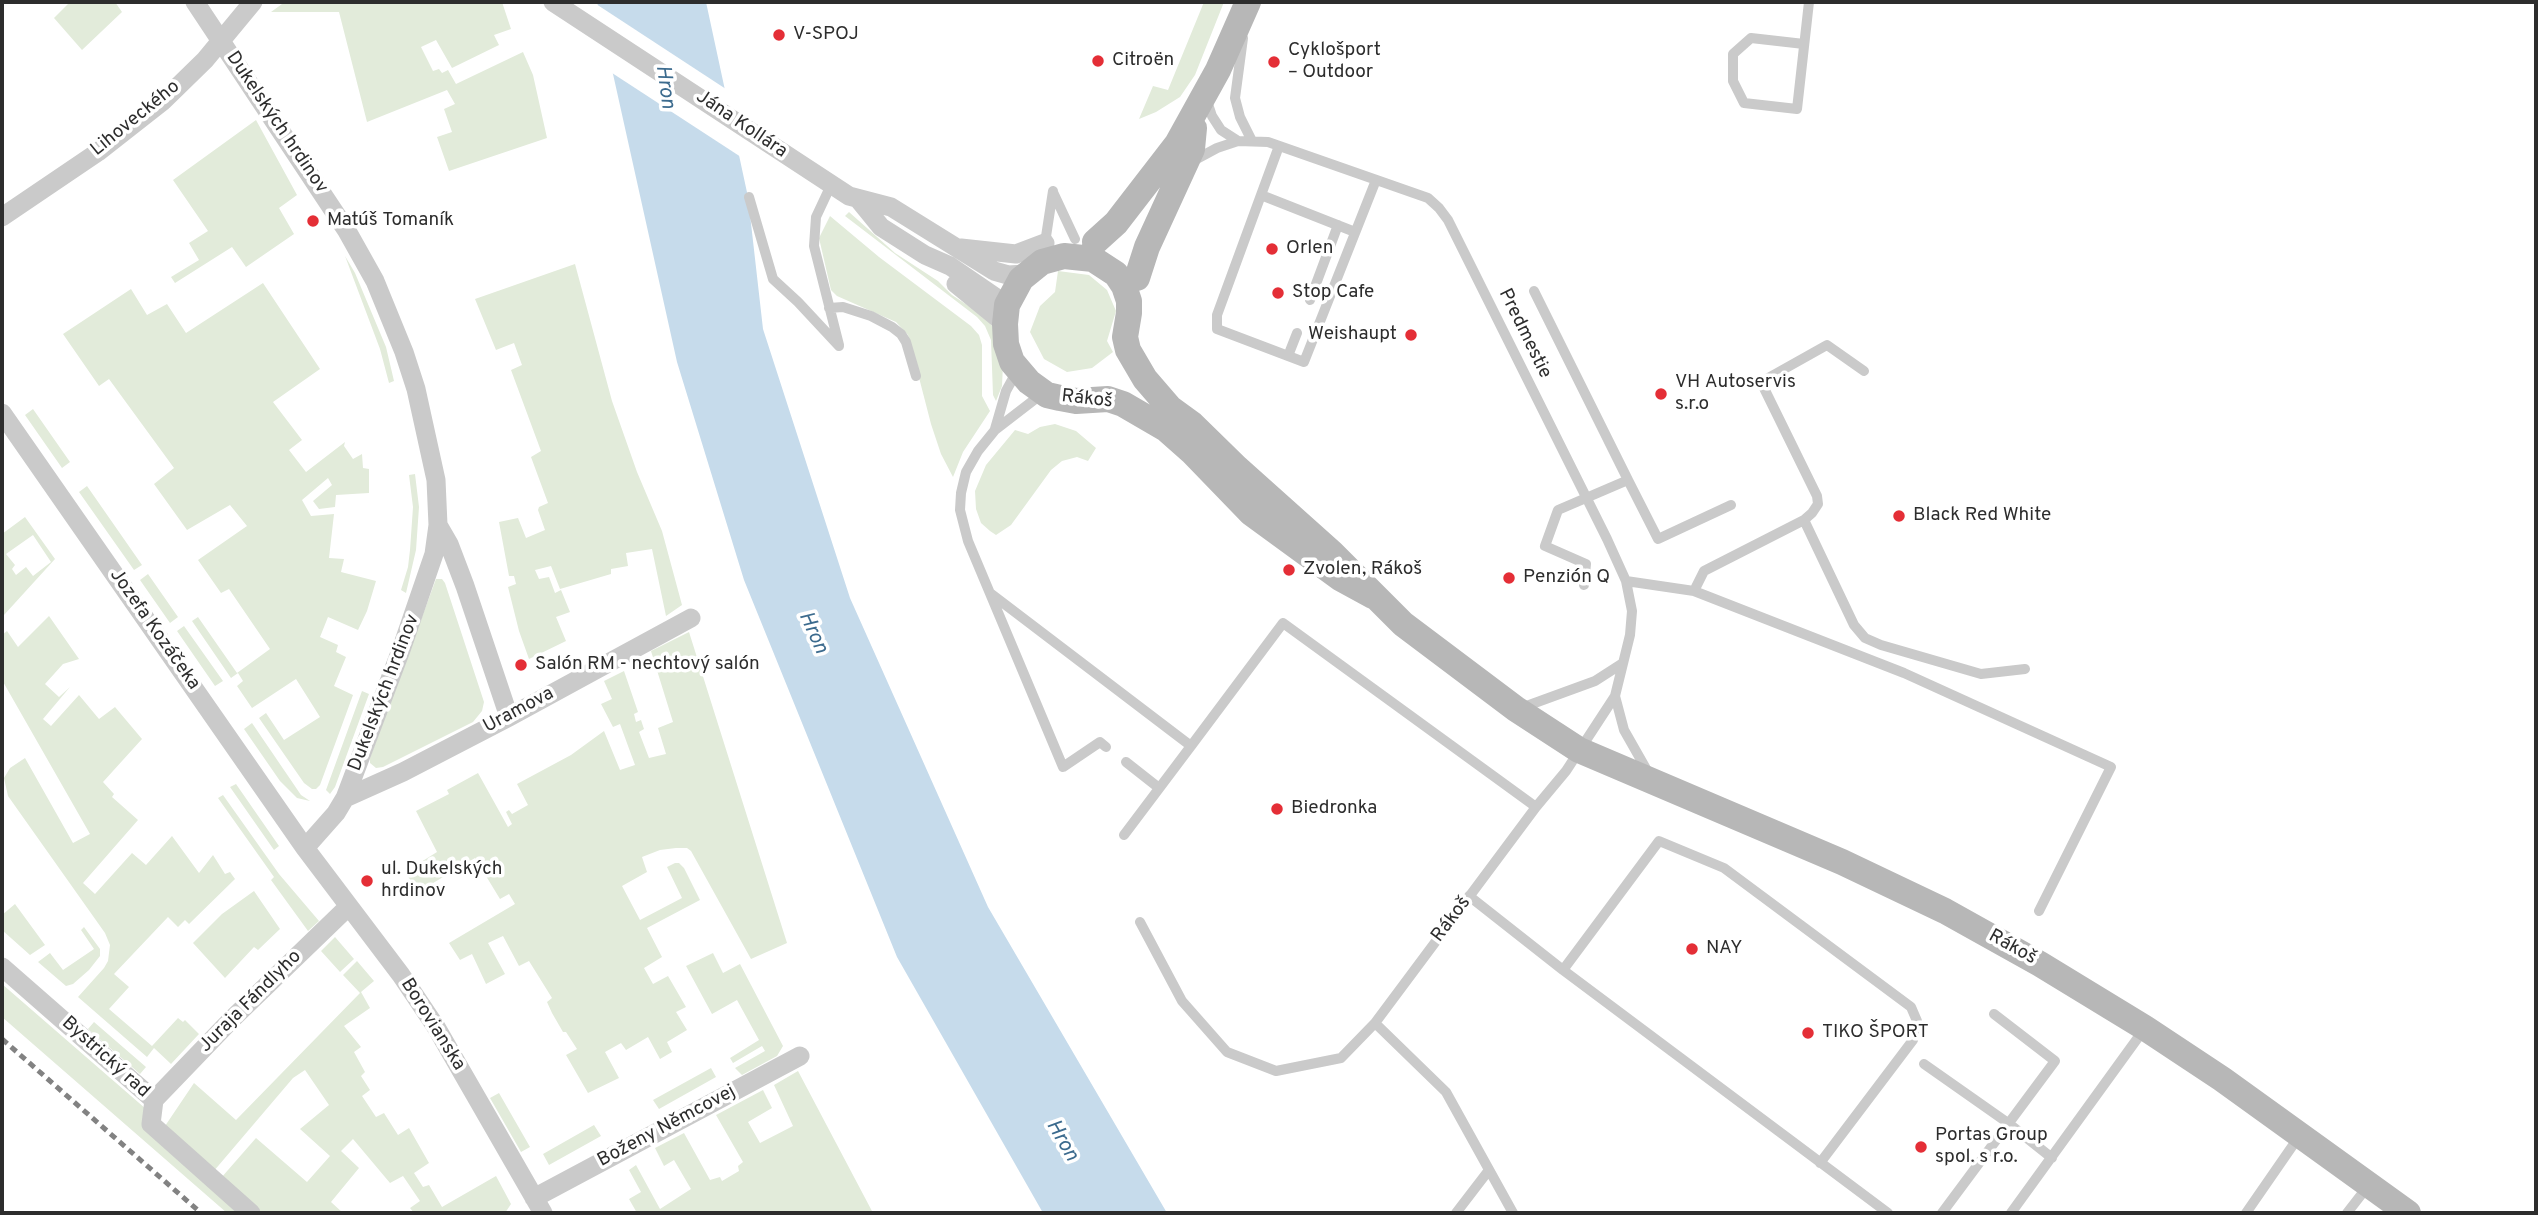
<!DOCTYPE html>
<html>
<head>
<meta charset="utf-8">
<style>
  body { margin:0 }
  #map { position:relative; width:2538px; height:1215px; overflow:hidden; background:#fff; font-family:Overpass,sans-serif }
  canvas { display:block }
  .frame { position:absolute; inset:0; border:4px solid #2d2d2d; pointer-events:none }
</style>
</head>
<body>
<div id="map">
<canvas width="2538" height="1215"></canvas>
<div class="frame"></div>
</div>
<script>
const ctx = document.querySelector('canvas').getContext('2d');
ctx.lineJoin = 'round';
function fill(path, color) {
  ctx.fillStyle = color;
  ctx.fill(path, 'evenodd');
}
function toPath(rows) {
  const path = new Path2D();
  for (const r of rows) {
    path.moveTo(r[0], r[1]);
    for (let i = 2; i < r.length; i += 2) path.lineTo(r[i], r[i + 1]);
  }
  return path;
}
function strokePath(path, color, width, dash) {
  ctx.strokeStyle = color;
  ctx.lineWidth = width;
  ctx.lineCap = dash ? 'butt' : 'round';
  ctx.setLineDash(dash || []);
  ctx.stroke(path);
}
function drawText(font, color, halo, rows, align = 'center') {
  ctx.font = font + ' Overpass,sans-serif';
  ctx.lineWidth = 7;
  ctx.setLineDash([]);
  ctx.textBaseline = 'middle';
  ctx.strokeStyle = halo;
  ctx.fillStyle = color;
  for (const [text, x, y, turn = 0] of rows) {
    ctx.save();
    ctx.translate(x, y);
    ctx.rotate((+turn || 0) * Math.PI / 180);
    ctx.textAlign = isNaN(turn) ? turn : align;
    if (halo) ctx.strokeText(text, 0, 0);
    ctx.fillText(text, 0, 0);
    ctx.restore();
  }
}
const green = toPath([
  [70,2,115,2,122,12,82,50,54,18],
  [292,2,502,2,511,29,494,35,499,45,452,68,436,40,421,47,433,71,439,69,442,73,448,70,456,84,523,52,533,75,547,138,449,171,437,137,452,132,444,109,455,104,447,90,367,122,339,12,271,12,282,4],
  [1204,2,1224,2,1195,75,1180,97,1156,112,1139,119,1153,86,1168,90],
  [256,120,297,195,279,208,294,234,246,267,232,247,175,283,171,277,199,260,189,243,208,231,173,180],
  [849,212,895,253,938,281,952,295,984,316,993,327,1003,364,1002,386,996,401,993,395,991,340,985,326,977,317,845,216],
  [830,216,879,257,971,326,979,335,982,345,982,396,990,411,963,452,953,477,941,454,931,424,908,335,896,322,837,296,831,290,819,238],
  [345,256,355,273,386,347,394,381,389,383,380,349],
  [575,264,612,401,637,472,662,531,682,605,666,616,652,549,626,553,628,566,611,569,611,574,560,589,551,566,535,570,539,579,549,577,555,593,561,590,570,612,556,617,566,641,529,659,519,631,508,587,516,584,514,576,509,576,499,522,518,518,526,538,545,530,538,510,539,507,548,503,531,457,541,451,511,370,522,365,514,343,496,350,475,299],
  [1058,271,1089,275,1107,290,1116,311,1107,341,1113,352,1092,368,1067,372,1044,359,1030,332,1040,306,1055,292],
  [263,283,320,369,273,402,302,440,289,450,306,472,345,442,344,446,353,459,362,454,363,468,369,469,369,493,336,495,335,507,319,509,313,501,332,485,328,478,302,500,311,516,334,514,329,558,344,559,341,572,376,581,367,611,358,630,328,617,320,637,338,645,336,652,346,657,334,686,353,695,320,785,316,789,312,789,304,783,259,718,266,713,284,740,320,717,296,679,252,708,237,686,243,681,238,673,231,678,192,621,198,617,237,673,270,649,229,589,221,593,198,560,247,526,230,505,187,530,154,484,174,468,109,379,99,386,63,334,131,289,147,315,167,304,186,333],
  [33,409,70,462,62,468,25,415],
  [1055,424,1076,431,1096,448,1088,461,1077,457,1062,461,1051,470,1011,525,996,535,990,531,981,523,976,509,975,491,986,465,1015,430,1028,434,1040,427],
  [415,474,419,507,416,550,406,593,401,590,408,567,410,550,413,507,409,475],
  [87,486,142,565,134,570,79,492],
  [25,517,55,559,4,615,2,610,2,534],
  [33,535,51,562,33,576,26,567,16,575,12,569,15,565,6,554],
  [148,574,178,617,170,623,140,580],
  [436,579,442,579,445,583,484,702,482,711,473,722,383,767,376,768,370,763,370,758],
  [49,616,79,659,63,664,45,684,59,697,70,687,43,719,51,726,79,695,99,719,115,707,142,739,103,782,114,794,112,797,138,820,83,883,95,894,132,853,146,865,172,836,199,873,213,855,225,874,230,872,235,879,189,924,185,920,178,927,168,917,114,974,129,987,109,1009,152,1046,178,1018,183,1022,185,1020,199,1034,171,1064,154,1048,147,1057,78,997,104,968,108,961,110,945,105,933,8,796,4,778,10,768,25,758,73,843,90,834,2,680,2,635,7,631,18,647],
  [184,626,223,681,215,686,177,631],
  [689,632,787,943,751,959,691,851,687,848,676,848,660,850,642,857,647,872,622,886,640,920,682,898,667,867,675,863,679,863,684,868,700,900,647,928,662,957,644,968,653,984,668,976,686,1007,676,1012,687,1030,667,1042,672,1052,660,1059,648,1037,626,1050,621,1043,605,1052,619,1078,588,1093,566,1055,577,1049,566,1032,563,1032,552,1013,547,1002,552,998,529,961,519,966,503,936,488,943,505,974,486,984,472,954,460,960,449,943,515,904,509,894,500,899,475,858,418,892,405,872,437,852,416,811,449,794,447,790,478,773,508,827,512,824,506,812,509,810,512,814,528,805,517,784,571,755,604,731,620,770,635,765,620,724,613,727,601,704,612,699,604,681,624,671,638,712,634,714,636,722,641,720,644,729,639,732,649,758,666,754,658,728,673,722,651,651],
  [362,691,369,694,335,787,330,794,326,790],
  [252,723,301,795,310,801,297,798,280,781,244,729],
  [236,784,279,846,274,850,230,787],
  [223,795,279,874,319,921,308,931,271,880,274,877,218,798],
  [254,891,280,929,258,950,254,947,225,978,193,943,222,914],
  [15,904,45,945,30,955,2,930,2,915],
  [84,927,100,949,100,956,89,970,73,984,66,986,38,962,50,953,63,970,94,949,81,930],
  [335,937,354,959,340,972,321,951],
  [713,953,723,973,740,964,783,1046,777,1056,742,1075,735,1068,765,1051,762,1046,733,1063,730,1058,759,1040,737,1000,712,1014,686,966],
  [357,961,374,981,361,992,370,1008,344,1026,361,1047,354,1052,365,1072,361,1076,370,1090,362,1096,376,1117,384,1113,398,1135,409,1128,429,1163,414,1173,423,1187,429,1185,442,1207,496,1176,511,1204,505,1213,438,1213,435,1211,414,1213,410,1208,420,1201,403,1176,390,1183,353,1139,341,1151,359,1168,331,1202,343,1213,260,1213,221,1178,256,1138,307,1182,330,1156,300,1129,329,1105,305,1070,293,1078,213,1172,163,1129,194,1083,236,1120,360,993,343,975],
  [2,984,146,1109,241,1213,227,1213,2,1017],
  [94,1022,146,1067,140,1074,88,1029],
  [711,1068,716,1077,659,1109,653,1100],
  [798,1071,873,1213,637,1213,629,1199,641,1192,629,1170,636,1165,660,1209,691,1189,674,1160,664,1166,655,1148,684,1133,710,1180,720,1177,722,1181,739,1171,738,1166,743,1162,716,1115,763,1090,772,1108,748,1122,760,1143,793,1126,774,1085],
  [499,1093,530,1147,521,1152,490,1098],
  [594,1125,601,1136,549,1165,543,1154]
]);
const water = toPath([
  [597,2,706,2,748,197,763,329,850,598,988,907,1167,1213,1043,1213,897,957,744,580,677,362]
]);
const pier = toPath([
  [593,2,729,91,744,159,609,71]
]);
const lane = toPath([
  [1243,38,1235,98,1240,117,1252,141],
  [1804,44,1751,38,1733,54,1733,81,1744,103,1797,109,1809,2],
  [1206,98,1212,116,1221,130,1238,141],
  [1279,146,1261,195,1355,232],
  [831,185,816,217,814,246,839,345],
  [1053,192,1075,239],
  [1261,195,1217,315,1217,329,1304,362,1376,180],
  [749,197,773,279,798,302,839,346],
  [1045,243,1053,191],
  [1534,291,1628,480],
  [1310,300,1338,225],
  [829,308,843,307,871,316,892,327,901,334,906,342,916,376],
  [1288,356,1297,333],
  [1043,393,995,430,978,451,966,472,961,493,960,510,968,541,1063,767,1100,742,1106,747],
  [995,429,1006,391,1017,371],
  [1804,520,1854,625,1865,638,1881,645,1981,674,2025,669],
  [1626,581,1694,591,1904,673,2111,767,2039,911],
  [1584,585,1586,564,1545,546,1558,510,1628,480,1658,539,1731,505],
  [1694,591,1704,571,1804,520,1812,513,1818,504,1817,496,1761,382,1827,345,1864,371],
  [990,593,1191,746,1283,623,1536,807],
  [1615,696,1624,730,1649,774],
  [1521,708,1595,681,1623,663],
  [1126,762,1159,788],
  [1124,835,1191,746],
  [1469,896,1563,970,1888,1213],
  [1140,922,1182,1001,1227,1052,1276,1071,1341,1058,1375,1023,1536,807,1566,771,1615,696,1630,635,1632,611,1626,581,1607,539,1448,220,1439,208,1428,198,1268,142,1238,141,1217,148,1191,162],
  [1563,970,1659,841,1724,868,1907,1004,1911,1007,1917,1021,1913,1040,1820,1163],
  [1375,1023,1446,1092,1513,1213],
  [1924,1064,2008,1123,2052,1158],
  [1456,1213,1489,1170],
  [1942,1213,2055,1061,1994,1014],
  [2011,1213,2145,1028],
  [2246,1213,2300,1135],
  [2347,1213,2368,1186]
]);
const street = toPath([
  [195,2,347,231,375,281,404,352,416,389,436,480,438,525,434,554,401,650,345,798,336,813,305,848],
  [553,2,849,196,891,207,994,271,1008,275,1026,274],
  [859,200,881,227,925,255,950,266,1007,305],
  [2,217,98,152,163,101,205,60,253,2],
  [961,248,1016,254,1045,243],
  [956,284,1005,324],
  [2,413,305,848,401,975,436,1027,543,1213],
  [438,525,449,544,465,586,509,717],
  [345,798,403,772,509,717,691,618],
  [2,967,154,1100,151,1124,251,1213],
  [154,1100,231,1020,349,906],
  [534,1198,800,1056]
]);
const secondary = toPath([
  [1095,242,1116,223,1177,144,1218,70,1248,2],
  [1137,278,1147,247,1192,149,1194,128],
  [1373,596,1340,578,1251,513,1192,452,1166,429,1123,404,1108,399,1076,401,1060,398,1047,395,1029,382,1012,362,1006,344,1005,324,1007,305,1021,279,1042,262,1064,256,1093,259,1116,274,1124,286,1129,301,1129,313,1125,337,1128,350,1145,379,1170,408,1192,424,1237,468,1332,553,1403,624,1516,709,1579,750,1842,862,1945,911,2040,964,2145,1028,2222,1079,2408,1213]
]);
const rail = toPath([
  [2,1039,201,1213]
]);
const markers = [
  [779,35,7,"#e42e36"],
  [1098,61,7,"#e42e36"],
  [1274,62,7,"#e42e36"],
  [313,221,7,"#e42e36"],
  [1272,249,7,"#e42e36"],
  [1278,293,7,"#e42e36"],
  [1411,335,7,"#e42e36"],
  [1661,394,7,"#e42e36"],
  [1899,516,7,"#e42e36"],
  [1289,570,7,"#e42e36"],
  [1509,578,7,"#e42e36"],
  [521,665,7,"#e42e36"],
  [1277,809,7,"#e42e36"],
  [367,881,7,"#e42e36"],
  [1692,949,7,"#e42e36"],
  [1808,1033,7,"#e42e36"],
  [1921,1147,7,"#e42e36"]
];
const poiNames = [
  ["V-SPOJ",793,35],
  ["Cyklošport",1288,51],
  ["– Outdoor",1288,73],
  ["Citroën",1112,61],
  ["Matúš Tomaník",327,221],
  ["Orlen",1286,249],
  ["Stop Cafe",1292,293],
  ["Weishaupt",1397,335,"right"],
  ["VH Autoservis",1675,383],
  ["s.r.o",1675,405],
  ["Black Red White",1913,516],
  ["Zvolen, Rákoš",1303,570],
  ["Penzión Q",1523,578],
  ["Salón RM - nechtový salón",535,665],
  ["Biedronka",1291,809],
  ["ul. Dukelských",381,870],
  ["hrdinov",381,892],
  ["NAY",1706,949],
  ["TIKO ŠPORT",1822,1033],
  ["Portas Group",1935,1136],
  ["spol. s r.o.",1935,1158]
];
const streetNames = [
  ["Lihoveckého",136,119,-39],
  ["Dukelských hrdinov",276,123,56],
  ["Jána Kollára",741,125,34],
  ["Predmestie",1524,334,64],
  ["Rákoš",1087,400,6],
  ["Jozefa Kozáčeka",154,630,55],
  ["Dukelských hrdinov",385,693,-69],
  ["Uramova",519,711,-28],
  ["Rákoš",1452,920,-53],
  ["Rákoš",2012,948,29],
  ["Juraja Fándlyho",251,1002,-45],
  ["Borovianska",432,1025,58],
  ["Bystrický rad",105,1058,42],
  ["Boženy Němcovej",667,1127,-28]
];
const waterNames = [
  ["Hron",664,87,82],
  ["Hron",812,633,66],
  ["Hron",1061,1141,60]
];
fill(green, '#e2ebda');
fill(water, '#c6dbeb');
fill(pier, '#fff');
strokePath(lane, '#cacaca', 10);
strokePath(street, '#cacaca', 19);
strokePath(secondary, '#b7b7b7', 26);
strokePath(rail, '#828282', 5, [7, 5]);
for (const [x, y, r, color] of markers) {
  const dot = new Path2D();
  dot.arc(x, y, r, 0, 2 * Math.PI);
  ctx.fillStyle = color;
  ctx.fill(dot);
  strokePath(dot, '#fff', 2.5);
}
drawText('19px', '#2d2d2d', '#fff', poiNames, 'left');
drawText('19px', '#2d2d2d', '#fff', streetNames);
drawText('italic 21px', '#3c6b8e', '#fff', waterNames);
</script>
</body>
</html>
